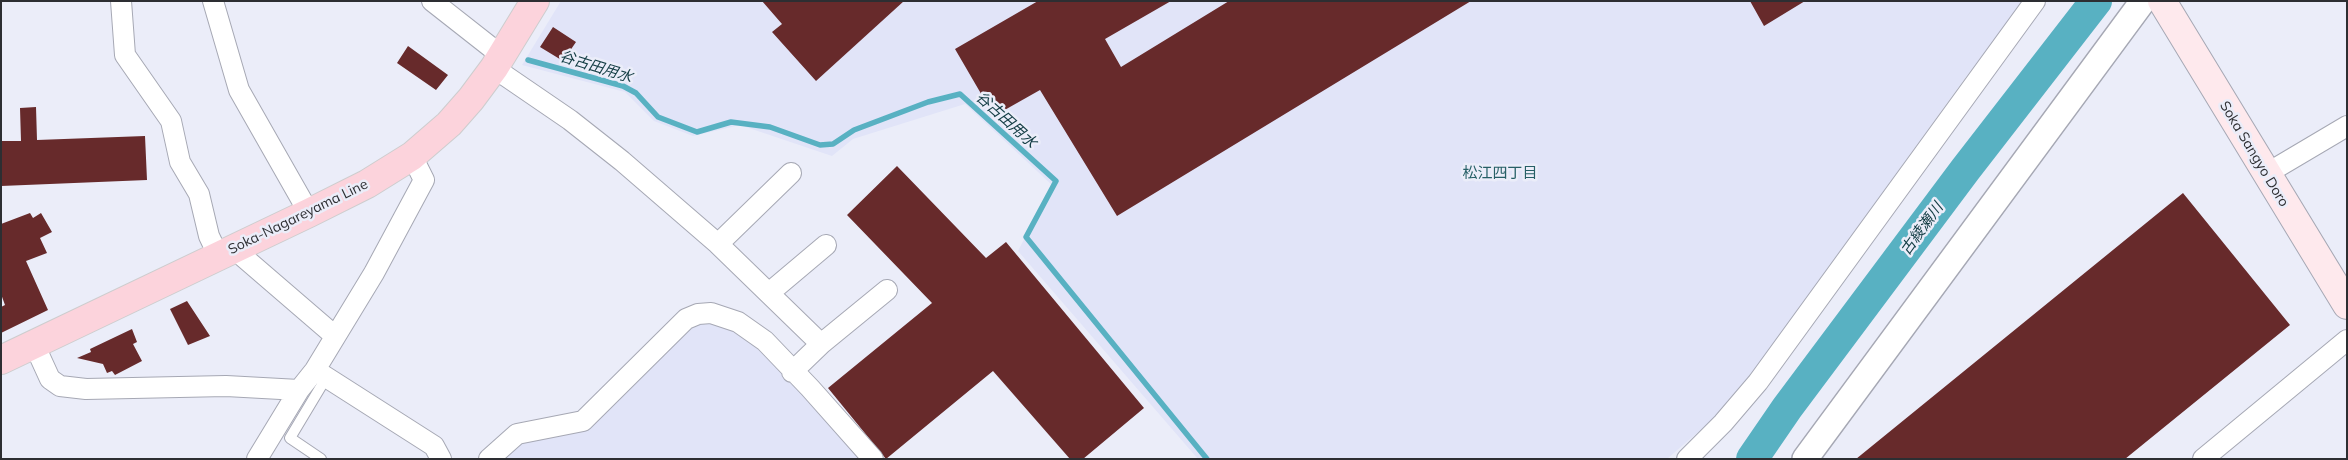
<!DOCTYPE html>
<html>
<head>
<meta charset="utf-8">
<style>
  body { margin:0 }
  #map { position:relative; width:2348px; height:460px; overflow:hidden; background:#ebedf9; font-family:Mulish,sans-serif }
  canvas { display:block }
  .frame { position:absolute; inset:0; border:2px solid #2d2e32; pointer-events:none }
</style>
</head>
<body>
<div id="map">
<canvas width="2348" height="460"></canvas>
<div class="frame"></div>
</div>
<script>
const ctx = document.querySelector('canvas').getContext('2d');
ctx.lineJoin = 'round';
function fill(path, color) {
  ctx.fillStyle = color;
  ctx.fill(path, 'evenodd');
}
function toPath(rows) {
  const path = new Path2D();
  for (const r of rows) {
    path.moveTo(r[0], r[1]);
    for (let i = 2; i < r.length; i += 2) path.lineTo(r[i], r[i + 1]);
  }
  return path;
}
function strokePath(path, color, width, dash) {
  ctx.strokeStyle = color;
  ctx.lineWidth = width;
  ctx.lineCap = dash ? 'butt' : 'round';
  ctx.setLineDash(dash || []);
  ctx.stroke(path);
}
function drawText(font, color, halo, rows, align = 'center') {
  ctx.font = font + ' Mulish,"Noto Sans JP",sans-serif';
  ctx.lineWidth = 5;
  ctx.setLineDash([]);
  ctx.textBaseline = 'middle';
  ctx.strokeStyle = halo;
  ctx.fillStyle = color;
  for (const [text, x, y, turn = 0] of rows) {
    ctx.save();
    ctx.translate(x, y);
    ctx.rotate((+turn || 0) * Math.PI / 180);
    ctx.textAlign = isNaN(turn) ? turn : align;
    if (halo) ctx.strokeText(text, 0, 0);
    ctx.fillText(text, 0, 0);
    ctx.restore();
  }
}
const built = toPath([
  [561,1,2024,1,1968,74,1729,405,1667,459,1198,459,1018,251,1052,185,965,104,853,139,832,156,740,125,693,136,654,121,625,92,522,65],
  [703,322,717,322,742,334,800,389,862,459,500,459,518,440,583,430,690,326]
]);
const stream = toPath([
  [528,60,623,86,636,93,658,117,697,132,731,122,770,127,820,145,833,144,854,130,928,102,960,94,1056,181,1026,237,1207,459]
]);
const river = toPath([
  [1752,459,1787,408,1965,170,2096,1]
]);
const building = toPath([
  [762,1,904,1,816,81,772,32,782,24],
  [1038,1,1171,1,1105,39,1121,67,1229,1,1471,1,1117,216,1040,90,994,116,955,49],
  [1750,1,1805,1,1764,26],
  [553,27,576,42,563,61,540,47],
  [408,46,448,75,436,90,397,63],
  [36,107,37,140,145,136,147,180,1,186,1,141,21,141,20,108],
  [897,166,986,258,1006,242,1144,408,1083,459,1070,459,993,371,886,459,828,388,932,303,847,215],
  [2183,193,2290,325,2125,459,1856,459],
  [30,213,33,218,41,213,52,232,40,238,47,253,26,261,48,310,1,333,1,307,5,305,1,294,1,224],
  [187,301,210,336,188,345,170,309],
  [132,329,137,342,133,344,142,361,115,375,112,371,107,373,103,364,77,358,91,352,90,349]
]);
const service = toPath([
  [321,459,290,438,326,378]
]);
const minor = toPath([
  [121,1,125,55,171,121,180,162,199,194,209,236,219,257],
  [213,1,239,90,309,213],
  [432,1,502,56],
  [494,68,570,120,622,161,718,244,821,344],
  [2266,174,2347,126],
  [718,244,791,173],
  [234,249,335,336],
  [769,293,826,245],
  [34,344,50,379,60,386,86,389,226,386,299,390],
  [315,370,434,446,441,459],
  [792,372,821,344,887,290],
  [257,459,299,390,315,370,374,273,424,180,412,156],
  [489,459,517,434,583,421,686,319,698,314,711,313,738,322,765,341,810,388,873,459],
  [1687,459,1723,423,1758,382,2035,1],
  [2203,459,2347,340]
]);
const tertiary = toPath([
  [1805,459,2143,1]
]);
const secondary = toPath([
  [2162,1,2347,305]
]);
const primary = toPath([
  [1,360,309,213,367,184,412,156,449,124,471,99,494,68,535,1]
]);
const streetNames = [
  ["Soka Sangyo Doro",2254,154,59],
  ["Soka-Nagareyama Line",298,217,-26]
];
const waterNames = [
  ["谷古田用水",596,67,17],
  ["谷古田用水",1006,120,42],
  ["古綾瀬川",1922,229,-54]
];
const neighbourhoodNames = [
  ["松江四丁目",1500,173]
];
fill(built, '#e1e4f8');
strokePath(stream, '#58b1c2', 5.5);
strokePath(river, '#58b1c2', 32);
fill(building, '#672a2b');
strokePath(service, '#a6a8b4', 12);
strokePath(minor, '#a6a8b4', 22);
strokePath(tertiary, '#a6a8b4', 28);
strokePath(secondary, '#a6a8b4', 30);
strokePath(primary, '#cdcdce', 30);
strokePath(service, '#fff', 10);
strokePath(minor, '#fff', 20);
strokePath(tertiary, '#fff', 25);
strokePath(secondary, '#fee9ed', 28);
strokePath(primary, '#fcd3dc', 28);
drawText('14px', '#2d2e32', '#ebedf9', streetNames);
drawText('italic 15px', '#123c43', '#ebedf9', waterNames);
drawText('15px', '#265f66', '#ebedf9', neighbourhoodNames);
</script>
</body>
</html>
